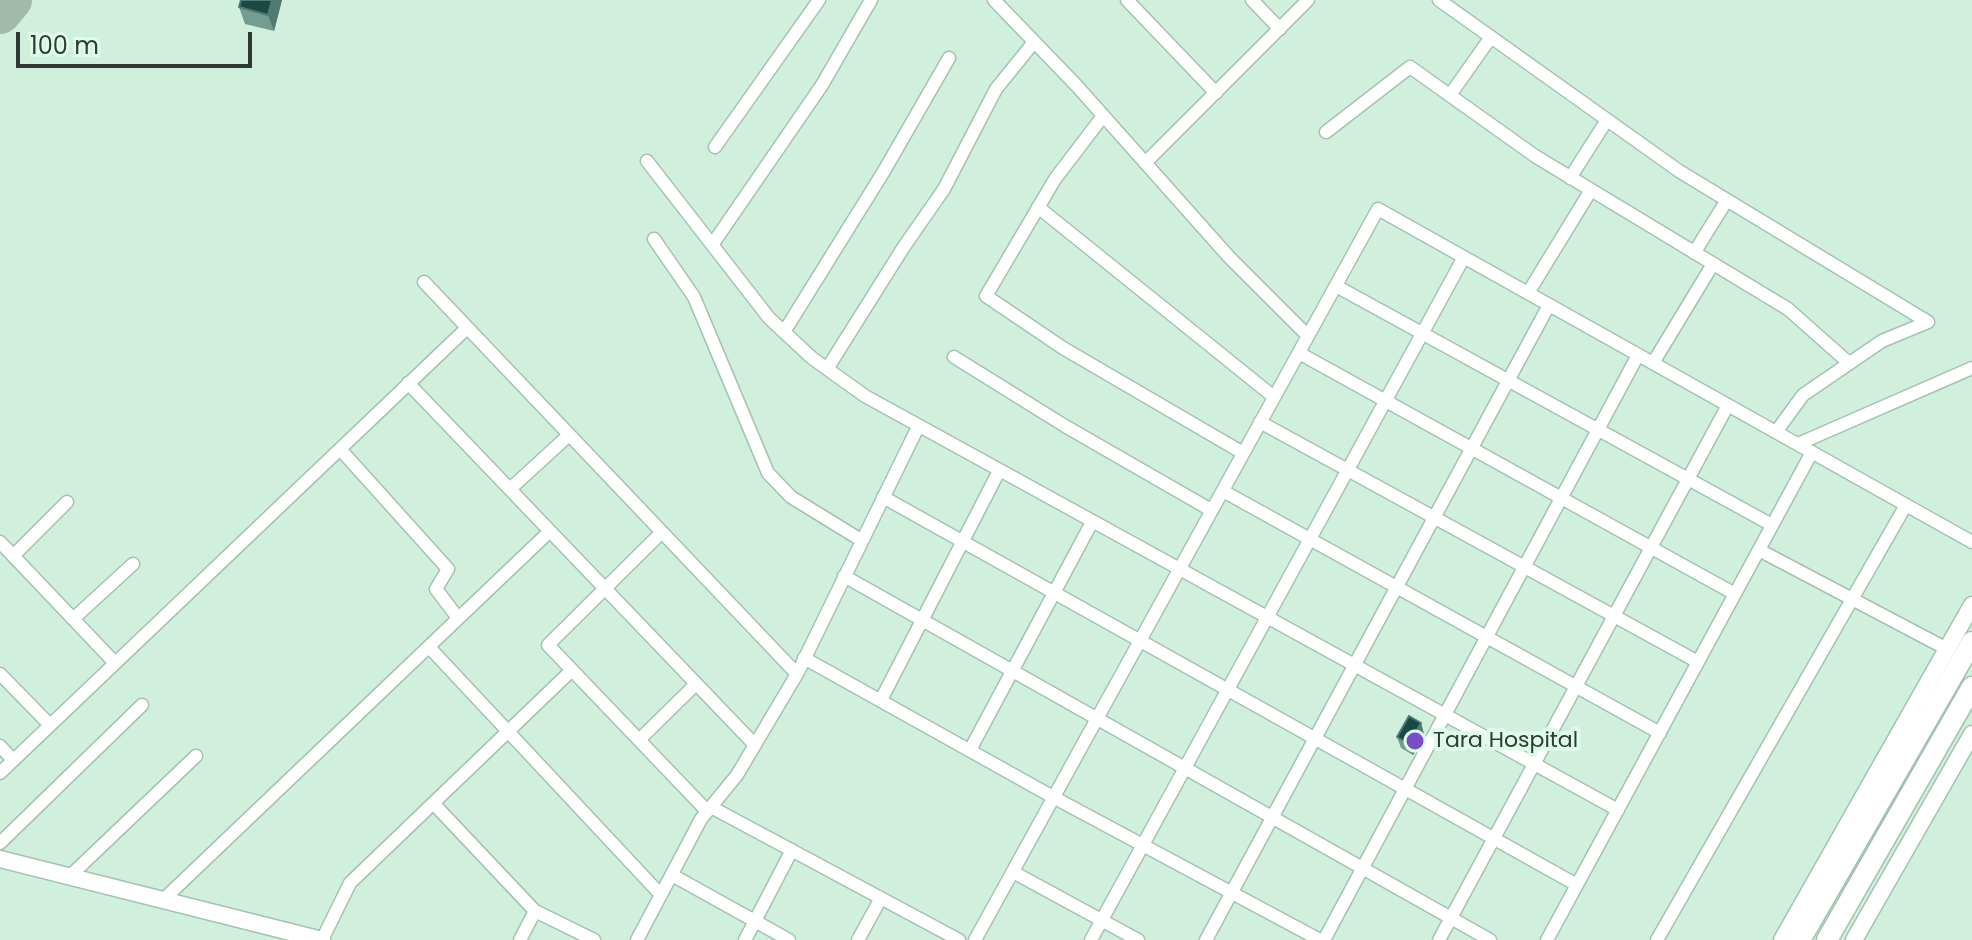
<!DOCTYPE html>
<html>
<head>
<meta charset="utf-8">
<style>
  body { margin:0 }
  #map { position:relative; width:1972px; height:940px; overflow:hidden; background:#d1efdd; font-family:Poppins,sans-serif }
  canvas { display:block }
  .scale { position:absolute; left:16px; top:32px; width:236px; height:36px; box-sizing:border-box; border:4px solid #2e3a33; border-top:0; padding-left:10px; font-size:24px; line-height:28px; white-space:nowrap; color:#2e3a33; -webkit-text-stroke:6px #defcea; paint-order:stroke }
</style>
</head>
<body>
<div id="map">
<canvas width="1972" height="940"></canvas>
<div class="scale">100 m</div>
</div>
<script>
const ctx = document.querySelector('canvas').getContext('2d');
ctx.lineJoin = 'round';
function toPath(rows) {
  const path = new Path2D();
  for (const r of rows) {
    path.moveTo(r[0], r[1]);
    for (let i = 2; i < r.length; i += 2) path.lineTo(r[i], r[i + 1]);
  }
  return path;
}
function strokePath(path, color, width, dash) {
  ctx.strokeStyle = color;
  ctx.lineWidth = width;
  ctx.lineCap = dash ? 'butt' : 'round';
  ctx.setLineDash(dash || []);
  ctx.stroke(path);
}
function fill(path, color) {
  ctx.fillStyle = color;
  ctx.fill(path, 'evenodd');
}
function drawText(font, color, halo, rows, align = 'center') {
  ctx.font = font + ' Poppins,sans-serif';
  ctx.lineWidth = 8;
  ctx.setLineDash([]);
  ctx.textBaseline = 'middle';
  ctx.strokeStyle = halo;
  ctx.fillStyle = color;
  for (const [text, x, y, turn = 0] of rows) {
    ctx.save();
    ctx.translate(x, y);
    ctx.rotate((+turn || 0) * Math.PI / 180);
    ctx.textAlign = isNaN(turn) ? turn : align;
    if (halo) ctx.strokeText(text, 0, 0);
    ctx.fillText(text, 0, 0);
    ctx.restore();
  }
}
const taxiway = toPath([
  [0,13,11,0]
]);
const minor = toPath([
  [994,0,1076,85,1229,257,1308,336],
  [1127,0,1216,93],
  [1252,0,1280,29],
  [1439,0,1679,171,1928,322],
  [1450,95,1491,37],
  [1103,116,1055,179,986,296,1063,348,1243,453],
  [1326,132,1410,67,1535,156,1788,309,1849,363],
  [715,147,819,0],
  [647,161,769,318,812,358,865,396,1618,810],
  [1145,163,1308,0],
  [1570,178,1607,120],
  [1038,207,1274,397],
  [654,239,694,297,768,473,791,497,861,540],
  [712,245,822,85,871,0],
  [1694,253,1727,200],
  [424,282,797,674],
  [1336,286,1772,525],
  [1528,293,1591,190],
  [784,332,884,171,949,58],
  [1299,353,1735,594],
  [954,357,1065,426,1211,510],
  [1653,363,1713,264],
  [827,369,903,248,944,189,996,89,1034,42],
  [408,383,755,745],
  [1260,422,1698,662],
  [1776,432,1803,395,1882,341,1928,322],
  [1798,444,1972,368],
  [340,449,448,569,436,589,458,618],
  [510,489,569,435],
  [1223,491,1660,733],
  [883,497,1577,885],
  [662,532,548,645,707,811],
  [0,542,115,663],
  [1759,550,1947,649],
  [13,556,67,502],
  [844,576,1490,940],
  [73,619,133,564],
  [429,647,661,895],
  [804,658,1053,797,1320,940],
  [0,674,50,725],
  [881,700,999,471],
  [639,740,696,684],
  [0,746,13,760],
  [970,750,1092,522],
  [0,773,467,328],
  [433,803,535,911,520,940],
  [711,807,959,940],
  [0,843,142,705],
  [1013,872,1138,940],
  [672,875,789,940],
  [70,876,196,756],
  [164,899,550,531],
  [535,911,594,940],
  [322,940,350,883,572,670],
  [637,940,701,819,737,775,797,674,918,427],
  [745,940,792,850],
  [858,940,881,898],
  [975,940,1378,209,1972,542],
  [1091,940,1464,257],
  [1206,940,1549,305],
  [1324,940,1638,355],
  [1439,940,1728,405],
  [1547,940,1812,452],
  [1657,940,1906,505]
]);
const tertiary = toPath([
  [0,859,322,940],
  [1782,940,1972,605],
  [1854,940,1972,734]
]);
const trunk = toPath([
  [1800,940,1972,642],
  [1827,940,1972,687]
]);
const wall = toPath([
  [282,0,274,31,245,24,239,7],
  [1421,723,1424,734,1413,755,1401,748,1397,737]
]);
const shadedWall = toPath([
  [272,0,282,0,274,31,268,15],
  [1421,723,1424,734,1413,755,1409,744]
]);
const building = toPath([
  [241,0,272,0,268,15,239,7,241,0],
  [1409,716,1421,723,1409,744,1397,737,1409,716]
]);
const markers = [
  [1415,741,10,"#784ec7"]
];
const poiNames = [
  ["Tara Hospital",1433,741]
];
strokePath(taxiway, '#a2baac', 42);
strokePath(minor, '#a5c2b0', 15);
strokePath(tertiary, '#a5c2b0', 19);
strokePath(trunk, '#a5c2b0', 23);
strokePath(minor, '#fff', 12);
strokePath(tertiary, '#fff', 16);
strokePath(trunk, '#fff', 20);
fill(wall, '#759c90');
fill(shadedWall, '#507b72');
fill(building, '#194944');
strokePath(building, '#507b72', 2);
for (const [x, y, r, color] of markers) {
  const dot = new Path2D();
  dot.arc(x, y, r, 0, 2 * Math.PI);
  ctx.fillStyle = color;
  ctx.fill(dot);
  strokePath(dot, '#defcea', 3);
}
drawText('22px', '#2e3a33', '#defcea', poiNames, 'left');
</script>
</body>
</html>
